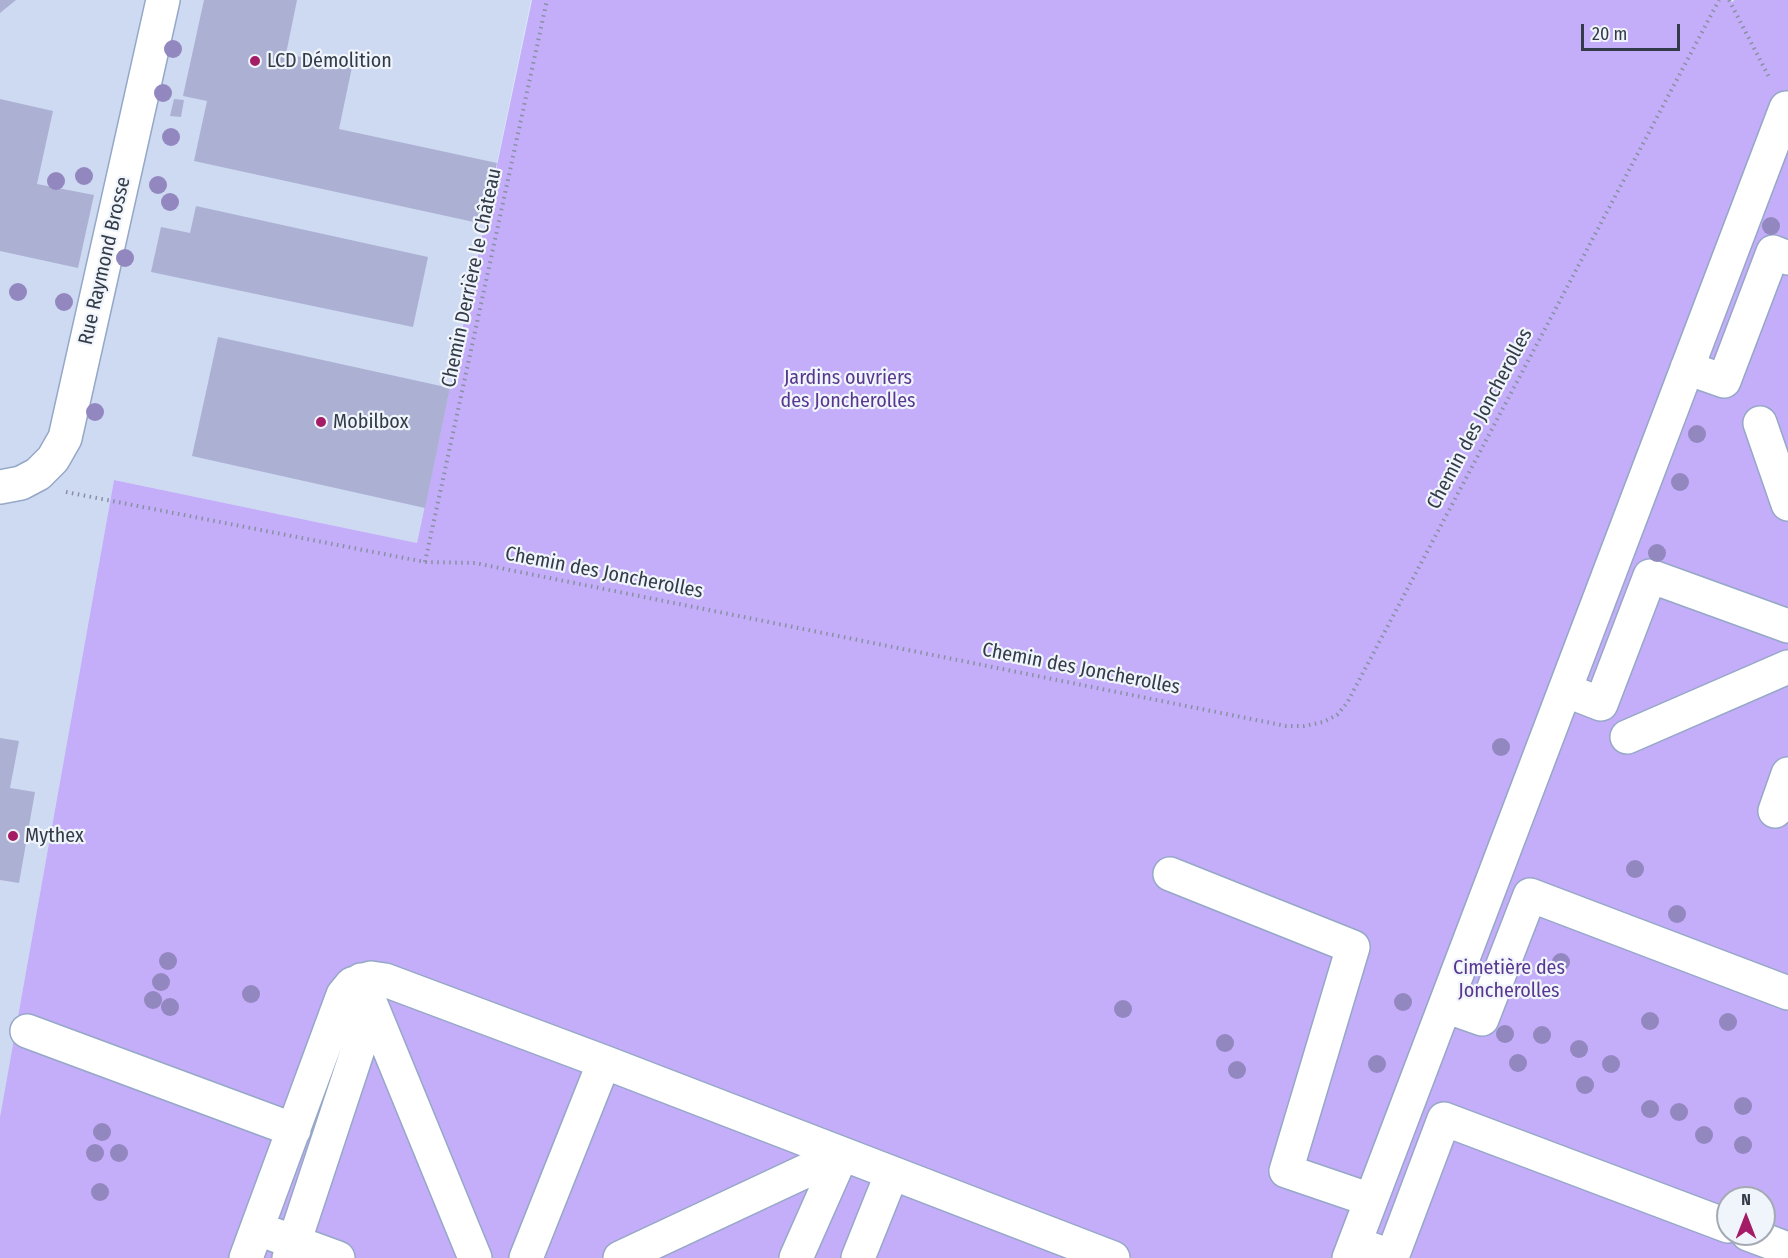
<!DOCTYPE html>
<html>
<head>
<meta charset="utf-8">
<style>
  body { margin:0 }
  #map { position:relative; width:1788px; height:1258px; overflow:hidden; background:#dbe8fb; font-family:"Fira Sans Condensed",sans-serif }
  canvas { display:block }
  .north { position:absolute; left:1716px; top:1186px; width:60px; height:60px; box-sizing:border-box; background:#f0f4fb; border:2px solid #a4aab3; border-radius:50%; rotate:0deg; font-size:16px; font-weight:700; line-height:24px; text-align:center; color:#333b48 }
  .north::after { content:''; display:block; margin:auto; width:21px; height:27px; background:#a41c66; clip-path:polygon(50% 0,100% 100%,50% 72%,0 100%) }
  .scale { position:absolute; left:1581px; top:24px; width:99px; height:27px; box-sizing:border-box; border:3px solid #333b48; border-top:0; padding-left:8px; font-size:18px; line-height:21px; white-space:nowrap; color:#333b48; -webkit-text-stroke:4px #f0f4fb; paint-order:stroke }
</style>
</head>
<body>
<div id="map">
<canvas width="1788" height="1258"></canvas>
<div class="north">N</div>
<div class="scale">20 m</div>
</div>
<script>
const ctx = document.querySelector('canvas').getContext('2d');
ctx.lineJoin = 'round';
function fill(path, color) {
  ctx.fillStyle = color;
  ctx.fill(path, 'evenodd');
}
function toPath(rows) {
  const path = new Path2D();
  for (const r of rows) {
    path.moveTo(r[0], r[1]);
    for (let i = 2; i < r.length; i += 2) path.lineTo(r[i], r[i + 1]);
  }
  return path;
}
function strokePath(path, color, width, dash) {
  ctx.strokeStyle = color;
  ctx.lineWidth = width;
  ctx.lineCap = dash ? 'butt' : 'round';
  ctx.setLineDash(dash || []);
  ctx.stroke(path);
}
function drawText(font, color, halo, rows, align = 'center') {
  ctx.font = font + ' "Fira Sans Condensed",sans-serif';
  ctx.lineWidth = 4.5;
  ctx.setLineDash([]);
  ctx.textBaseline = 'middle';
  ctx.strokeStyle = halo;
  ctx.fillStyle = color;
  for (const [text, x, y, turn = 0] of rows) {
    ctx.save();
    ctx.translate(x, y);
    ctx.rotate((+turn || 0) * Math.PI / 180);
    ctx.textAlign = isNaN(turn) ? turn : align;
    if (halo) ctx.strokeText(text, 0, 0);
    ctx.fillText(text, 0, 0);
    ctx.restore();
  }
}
const built = toPath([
  [0,0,531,0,417,543,114,480,0,1117]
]);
const green = toPath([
  [532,0,1728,0,1733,2,1734,0,1788,0,1788,1258,0,1258,0,1117,114,480,417,543],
  [1728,1198,1764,1198,1764,1234,1728,1234]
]);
const building = toPath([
  [0,0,16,0,0,13],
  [204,0,297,0,286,54,352,67,339,129,497,163,483,224,194,161,207,101,183,96],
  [0,99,53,111,37,184,94,195,78,268,0,251],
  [174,99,184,100,181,117,170,116],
  [196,206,428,257,413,327,151,272,161,227,190,233],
  [218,337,450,388,425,508,192,456],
  [0,738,19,741,10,788,35,792,19,883,0,880]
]);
const path = toPath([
  [1729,0,1770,79],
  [66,492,425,562,475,563,1286,726,1304,726,1323,722,1337,715,1347,703,1719,0],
  [425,562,547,0]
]);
const minor = toPath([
  [1687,368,1724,381,1773,252,1788,258],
  [1760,423,1788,504],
  [0,487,21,483,38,474,53,459,65,438,163,0],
  [1565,690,1601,704,1650,576,1788,626],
  [1627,737,1788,667],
  [1775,811,1788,774],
  [1170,874,1353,947,1286,1171,1371,1200],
  [361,980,475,1258],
  [1445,1006,1482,1019,1530,895,1788,993],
  [27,1031,294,1130],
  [1748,1234,1788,1249],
  [275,1235,338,1258],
  [1355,1243,1392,1257,1444,1119,1728,1226],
  [246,1258,343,995,352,984,371,978,385,980,604,1062,1113,1258],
  [289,1258,372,1007],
  [526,1258,604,1062],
  [620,1258,842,1154],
  [796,1258,842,1154],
  [858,1258,892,1173],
  [1349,1258,1786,108,1788,109]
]);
const trees = [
  [173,49],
  [163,93],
  [171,137],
  [84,176],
  [56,181],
  [158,185],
  [170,202],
  [1771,226],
  [125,258],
  [18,292],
  [64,302],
  [95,412],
  [1697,434],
  [1680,482],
  [1657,553],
  [1501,747],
  [1635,869],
  [1677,914],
  [168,961],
  [1561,962],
  [161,982],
  [251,994],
  [153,1000],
  [1403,1002],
  [170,1007],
  [1123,1009],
  [1650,1021],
  [1728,1022],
  [1505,1034],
  [1542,1035],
  [1225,1043],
  [1579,1049],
  [1518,1063],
  [1377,1064],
  [1611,1064],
  [1237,1070],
  [1585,1085],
  [1743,1106],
  [1650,1109],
  [1679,1112],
  [102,1132],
  [1704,1135],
  [1743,1145],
  [95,1153],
  [119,1153],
  [100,1192]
];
const markers = [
  [255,61,6,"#a41c66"],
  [321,422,6,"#a41c66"],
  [13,836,6,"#a41c66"]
];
const poiNames = [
  ["LCD Démolition",267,61],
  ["Mobilbox",333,422],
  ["Mythex",25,836]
];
const streetNames = [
  ["Rue Raymond Brosse",105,261,-77],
  ["Chemin Derrière le Château",472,278,-78],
  ["Chemin des Joncherolles",1480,419,-62],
  ["Chemin des Joncherolles",604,573,11],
  ["Chemin des Joncherolles",1081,669,11]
];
const parkNames = [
  ["Jardins ouvriers",848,378],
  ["des Joncherolles",848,401],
  ["Cimetière des",1509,968],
  ["Joncherolles",1509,991]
];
fill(built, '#cddaf2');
fill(green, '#c4adf9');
fill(building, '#acb1d4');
strokePath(minor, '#96a8c7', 36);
strokePath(path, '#8791a1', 4, [1.5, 4.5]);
strokePath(minor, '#fff', 33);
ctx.fillStyle = '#9387c0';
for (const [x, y] of trees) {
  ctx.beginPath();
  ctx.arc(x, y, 9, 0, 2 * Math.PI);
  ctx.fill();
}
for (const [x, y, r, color] of markers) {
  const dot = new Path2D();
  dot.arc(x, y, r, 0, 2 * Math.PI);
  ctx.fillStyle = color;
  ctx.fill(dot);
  strokePath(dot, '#f0f4fb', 2);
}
drawText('20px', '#333b48', '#f0f4fb', poiNames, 'left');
drawText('20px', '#333b48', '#f0f4fb', streetNames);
drawText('20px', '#58378f', '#f0f4fb', parkNames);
</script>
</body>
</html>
